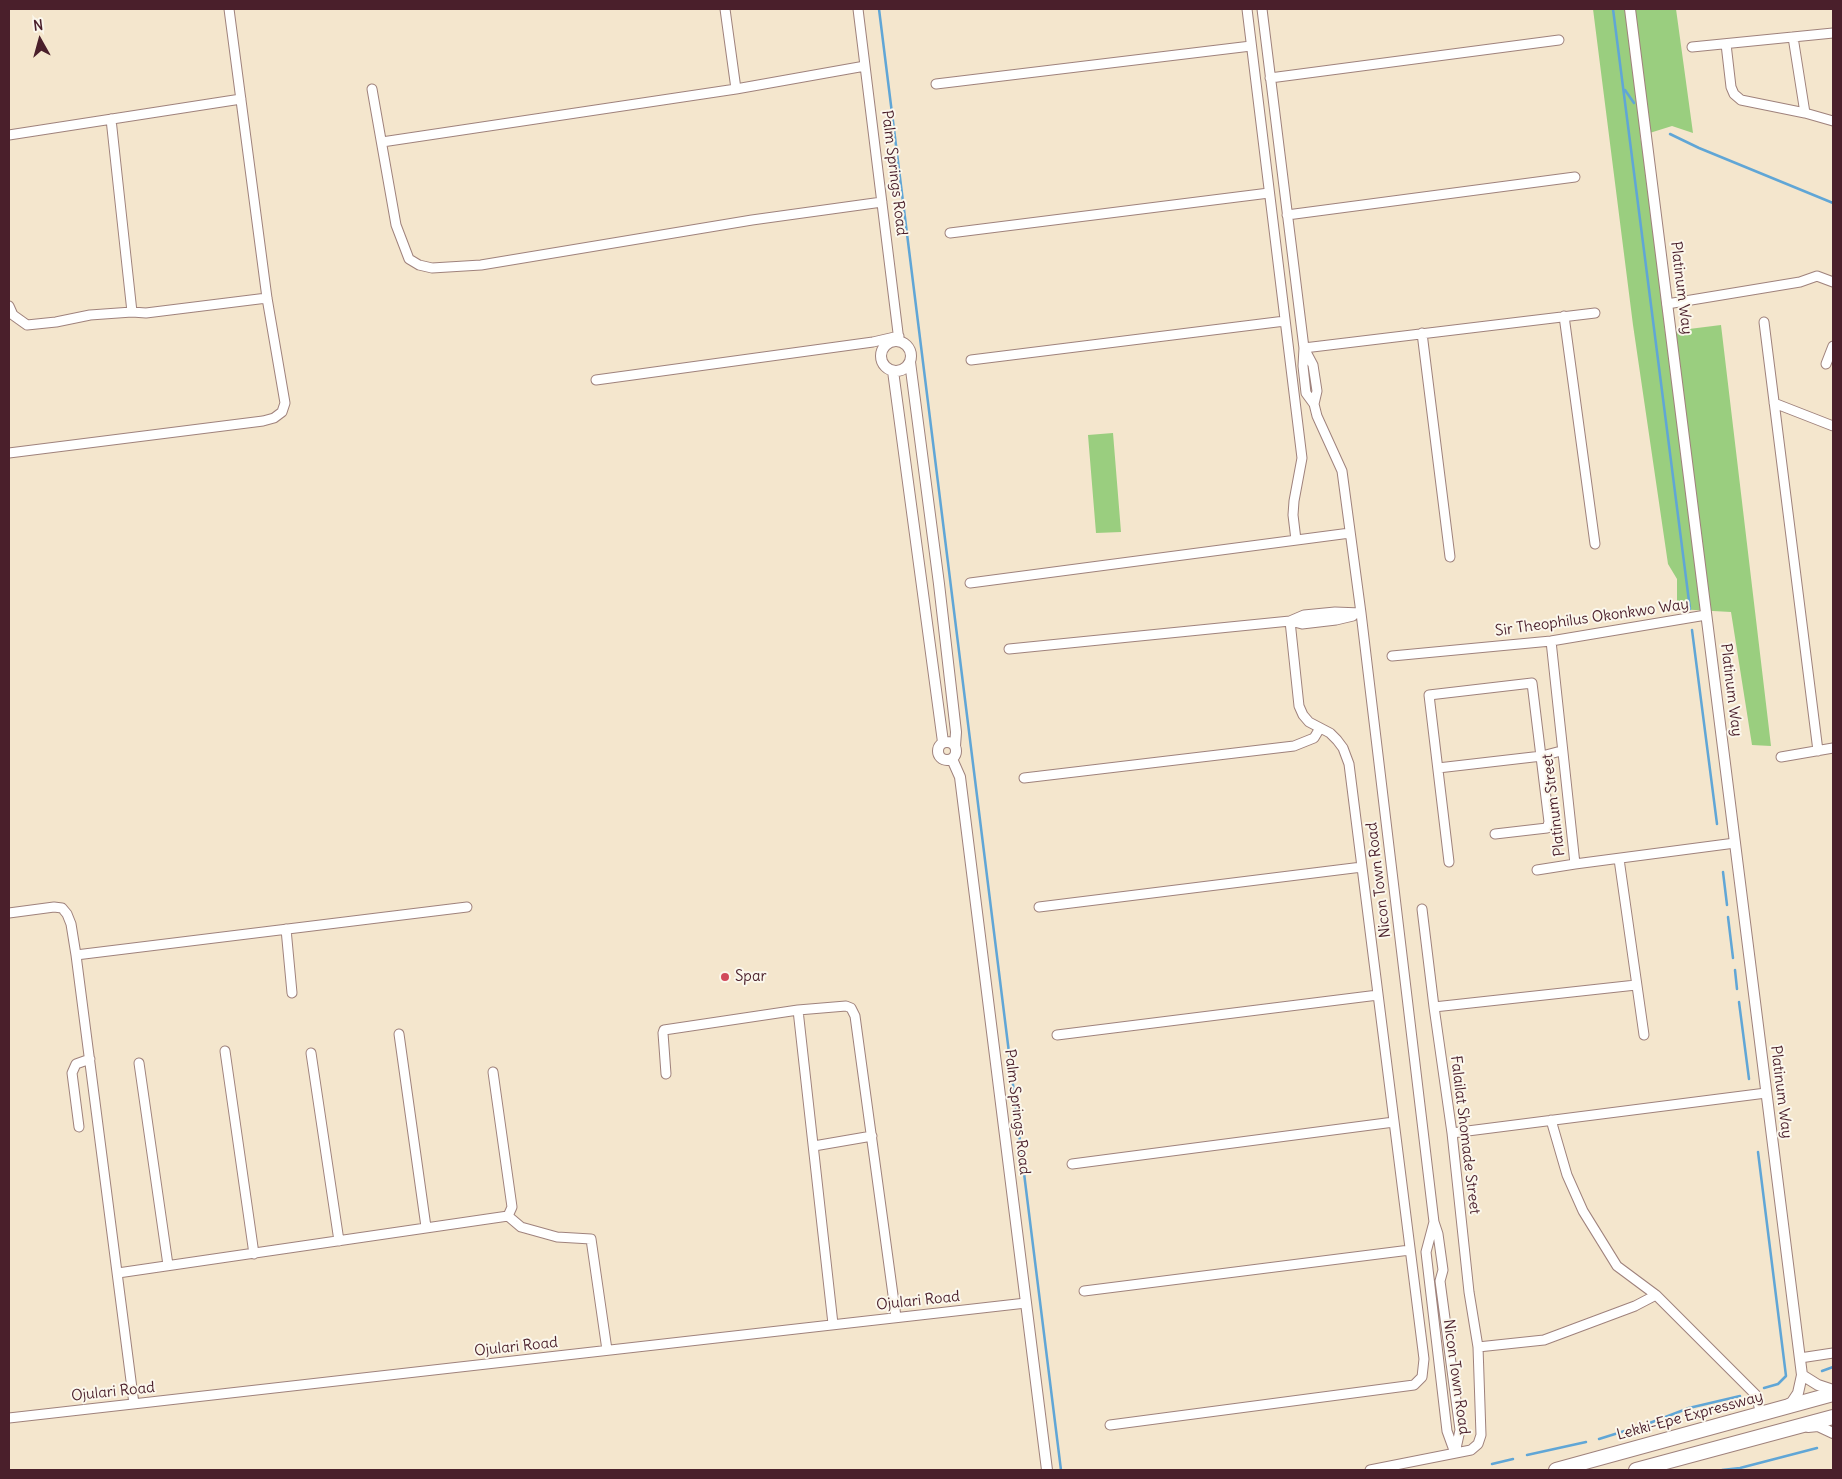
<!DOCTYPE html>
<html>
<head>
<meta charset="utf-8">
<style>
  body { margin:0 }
  #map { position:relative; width:1842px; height:1479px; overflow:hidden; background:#f4e6cd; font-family:Delius,sans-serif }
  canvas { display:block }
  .frame { position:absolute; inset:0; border:10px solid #4a1f2b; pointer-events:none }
  .north { position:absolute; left:15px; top:15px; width:50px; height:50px; -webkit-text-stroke:4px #fbf7ec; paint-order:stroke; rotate:353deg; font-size:14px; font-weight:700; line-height:20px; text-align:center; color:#4a1f2b }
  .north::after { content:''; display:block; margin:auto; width:18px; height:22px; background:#4a1f2b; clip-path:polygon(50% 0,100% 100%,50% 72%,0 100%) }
</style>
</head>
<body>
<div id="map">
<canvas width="1842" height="1479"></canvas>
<div class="frame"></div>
<div class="north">N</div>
</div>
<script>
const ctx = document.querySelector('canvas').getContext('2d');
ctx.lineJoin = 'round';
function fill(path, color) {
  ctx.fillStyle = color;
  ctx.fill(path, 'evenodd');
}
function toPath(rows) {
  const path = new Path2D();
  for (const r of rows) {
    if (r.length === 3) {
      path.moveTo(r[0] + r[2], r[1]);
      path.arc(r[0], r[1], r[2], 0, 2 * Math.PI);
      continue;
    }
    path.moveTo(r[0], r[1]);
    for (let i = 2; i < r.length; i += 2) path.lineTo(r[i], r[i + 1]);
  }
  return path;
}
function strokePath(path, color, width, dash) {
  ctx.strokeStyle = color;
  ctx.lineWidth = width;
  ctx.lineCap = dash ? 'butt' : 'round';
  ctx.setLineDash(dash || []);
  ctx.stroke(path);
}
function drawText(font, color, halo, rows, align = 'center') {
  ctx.font = font + ' Delius,sans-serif';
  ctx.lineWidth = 4;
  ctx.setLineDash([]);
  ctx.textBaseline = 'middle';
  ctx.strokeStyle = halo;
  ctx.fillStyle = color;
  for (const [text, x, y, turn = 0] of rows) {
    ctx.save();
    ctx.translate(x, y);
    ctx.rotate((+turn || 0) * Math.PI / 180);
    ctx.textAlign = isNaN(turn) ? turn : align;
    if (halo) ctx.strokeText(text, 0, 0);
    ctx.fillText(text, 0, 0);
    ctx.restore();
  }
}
const green = toPath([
  [1593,9,1676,9,1693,133,1672,126,1640,136,1656,225,1665,332,1721,325,1771,746,1752,745,1731,612,1677,609,1677,579,1668,564,1633,325],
  [1113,433,1121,532,1096,533,1088,435]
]);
const stream = toPath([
  [879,9,1061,1470],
  [1613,9,1690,609],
  [1625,90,1634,103],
  [1670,134,1699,148,1833,203],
  [1692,630,1717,824],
  [1723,872,1727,905],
  [1728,917,1733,958],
  [1735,970,1737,989],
  [1739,1002,1749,1079],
  [1758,1152,1786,1376,1778,1384,1764,1388],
  [1822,1371,1833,1367],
  [1599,1439,1647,1424,1689,1408,1740,1396],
  [1527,1455,1586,1442],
  [1492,1464,1513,1459],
  [1722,1470,1740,1468,1817,1448]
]);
const minor = toPath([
  [725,9,736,89],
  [858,9,899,341],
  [1247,9,1302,458,1294,501,1293,515,1296,540],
  [1262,9,1304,348,1303,366,1306,393,1314,404,1317,416,1342,471,1361,613,1434,1222,1438,1234,1443,1270,1440,1281,1460,1430,1455,1453],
  [1793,37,1805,113],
  [1726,44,1731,87,1734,94,1741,100,1805,113,1833,121],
  [1692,47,1833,33],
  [1270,78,1559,40],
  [936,84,1251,46],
  [372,89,396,225,409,259,419,265,432,268,481,265,752,220,882,202],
  [111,119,132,312,146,313,267,298],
  [9,135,241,99],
  [382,142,736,89,865,66],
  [1287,215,1575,177],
  [950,233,1269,193],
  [1667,304,1800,282,1817,276,1833,282],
  [9,306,13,315,27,325,56,322,90,315,132,312],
  [1564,316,1595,544],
  [1764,322,1818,751],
  [1422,333,1450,557],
  [1304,348,1595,313],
  [1304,348,1313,365,1317,391,1314,404],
  [971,360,1285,321],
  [1826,364,1833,346],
  [596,380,873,342,899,336],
  [1774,403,1833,426],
  [9,453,263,421,274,418,282,412,285,403,267,298,229,9],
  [970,583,1350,533],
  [1290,621,1302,624,1336,620,1353,616],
  [1551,641,1575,864,1735,843],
  [1009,649,1290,621,1304,615,1335,612,1361,613],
  [1392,656,1551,641,1706,615],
  [1781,757,1833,748],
  [1438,768,1542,756,1561,751],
  [1024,778,1294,746,1314,738,1320,728],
  [1619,859,1644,1035],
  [1449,862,1429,695,1532,683,1549,822,1547,828,1495,834],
  [1537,870,1575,864],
  [1039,907,1362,867],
  [1422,909,1434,1007],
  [9,913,54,907,62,908,67,914,71,924,76,955,134,1404],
  [286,929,292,993],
  [76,955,467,907],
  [798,1010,846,1006,851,1008,855,1016,896,1317],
  [399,1034,426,1227],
  [1057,1035,1378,995],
  [225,1051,254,1254],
  [311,1053,339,1241],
  [139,1063,168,1265],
  [493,1072,512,1207,508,1216],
  [666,1074,663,1033,664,1030,798,1010,833,1324],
  [1551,1120,1567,1175,1583,1211,1617,1266,1656,1295,1756,1395,1761,1414],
  [79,1127,72,1073,76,1064,90,1059],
  [1452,1133,1766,1093],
  [814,1146,872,1136],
  [1072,1164,1394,1122],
  [1434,1222,1426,1252,1447,1431,1455,1453],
  [118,1273,508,1216,521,1227,557,1237,591,1239,607,1350],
  [1084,1291,1410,1250],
  [1478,1347,1544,1340,1635,1306,1656,1295],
  [1800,1358,1833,1353],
  [9,1418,1026,1303],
  [1110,1425,1414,1385,1422,1377,1424,1359,1349,764,1343,748,1337,740,1330,733,1309,722,1303,715,1299,706,1290,621],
  [1370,1470,1471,1450,1478,1444,1481,1435,1478,1347,1469,1292,1452,1133,1434,1007,1636,985]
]);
const tertiary = toPath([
  [1630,9,1802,1375,1798,1393,1792,1402,1786,1406],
  [896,356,15],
  [910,362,939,584,956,732,955,746],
  [893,371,943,742],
  [947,751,9],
  [952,759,960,777,1047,1470],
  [1802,1375,1818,1385,1833,1390],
  [1808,1427,1818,1426,1833,1433]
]);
const trunk = toPath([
  [1556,1470,1833,1394],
  [1636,1470,1833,1417]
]);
const markers = [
  [725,977,5,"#d1495b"]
];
const streetNames = [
  ["Palm Springs Road",894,173,83],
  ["Platinum Way",1681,288,83],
  ["Sir Theophilus Okonkwo Way",1592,618,-8],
  ["Platinum Way",1731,690,83],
  ["Platinum Street",1554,805,-97],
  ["Nicon Town Road",1379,880,-97],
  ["Platinum Way",1781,1092,83],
  ["Palm Springs Road",1017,1112,83],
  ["Falailat Shomade Street",1465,1135,83],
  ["Ojulari Road",918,1301,-6],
  ["Ojulari Road",516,1347,-6],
  ["Nicon Town Road",1456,1377,82],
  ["Ojulari Road",113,1392,-6],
  ["Lekki-Epe Expressway",1690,1416,-15]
];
const poiNames = [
  ["Spar",735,977]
];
fill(green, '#9ace7f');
strokePath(stream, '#60a6d6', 2.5);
strokePath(minor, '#9f827c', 11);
strokePath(tertiary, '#9f827c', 12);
strokePath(trunk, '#9f827c', 16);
strokePath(minor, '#fff', 9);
strokePath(tertiary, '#fff', 10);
strokePath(trunk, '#fff', 14);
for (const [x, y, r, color] of markers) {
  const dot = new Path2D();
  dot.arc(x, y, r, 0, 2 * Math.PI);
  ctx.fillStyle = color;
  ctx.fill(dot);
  strokePath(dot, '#fbf7ec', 2);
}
drawText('15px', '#4a1f2b', '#fbf7ec', streetNames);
drawText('15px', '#4a1f2b', '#fbf7ec', poiNames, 'left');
</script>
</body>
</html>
